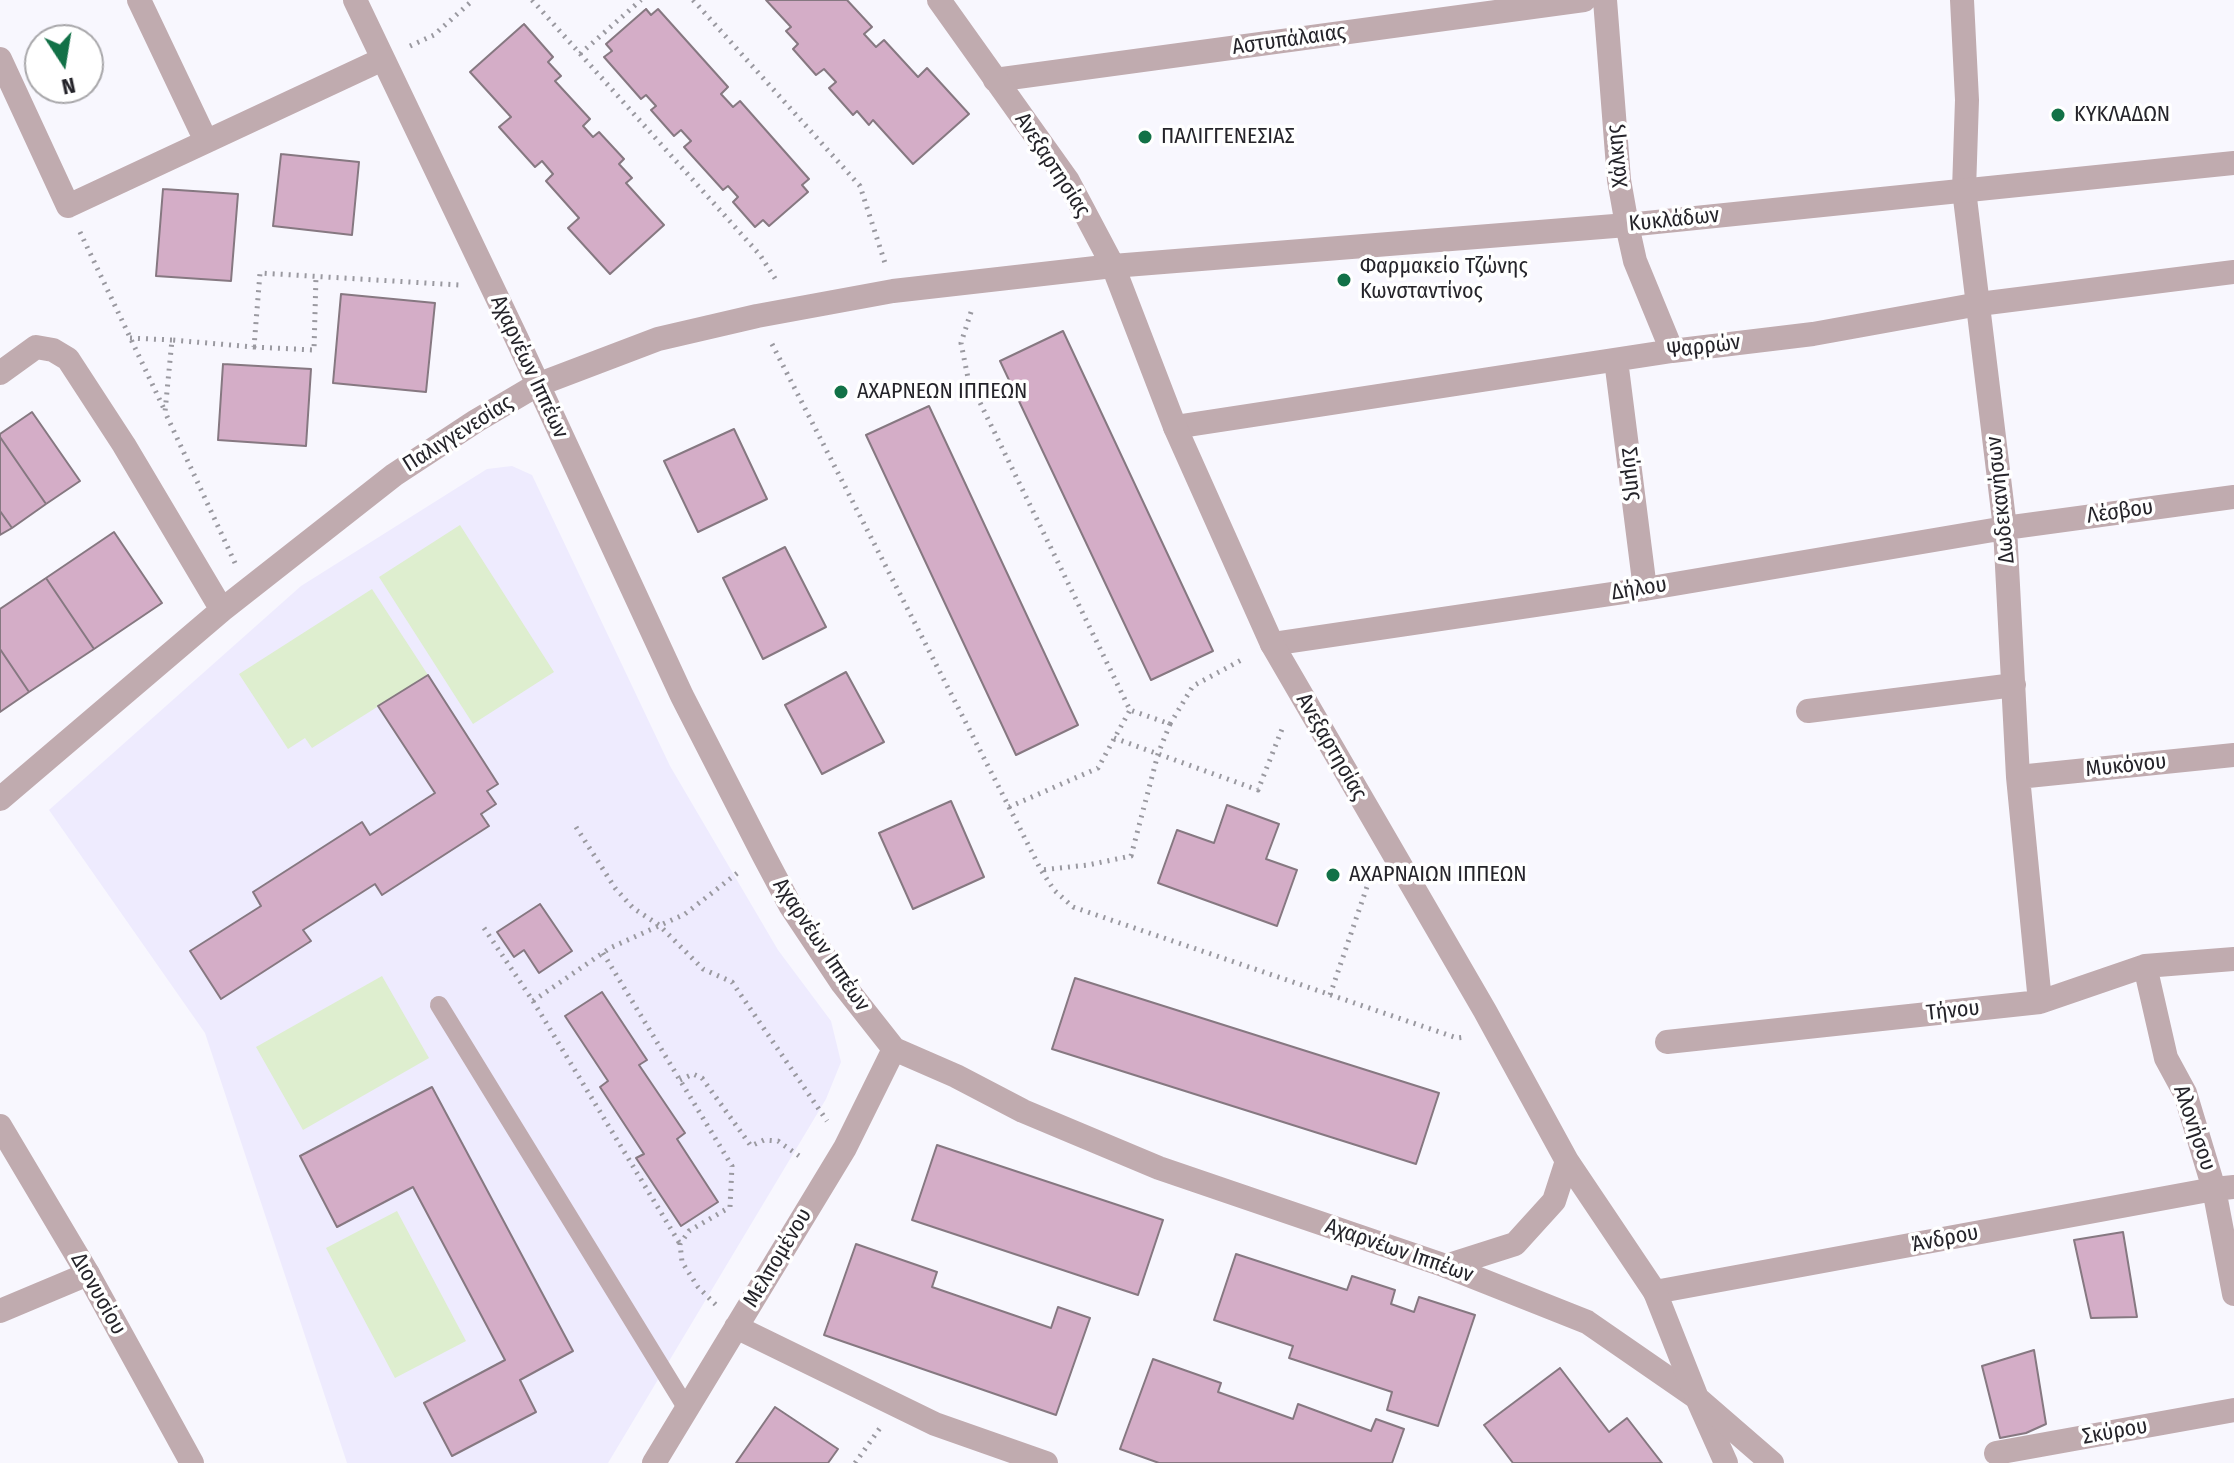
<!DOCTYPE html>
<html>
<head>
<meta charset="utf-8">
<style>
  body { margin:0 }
  #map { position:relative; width:2234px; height:1463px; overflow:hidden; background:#f8f7fe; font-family:"Fira Sans Condensed",sans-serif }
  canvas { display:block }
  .north { position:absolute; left:24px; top:24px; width:80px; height:80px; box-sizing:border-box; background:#fff; border:2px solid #a8a7aa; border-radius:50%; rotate:168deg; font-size:22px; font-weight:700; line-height:32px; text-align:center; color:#25242a }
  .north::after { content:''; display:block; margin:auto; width:28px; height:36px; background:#127147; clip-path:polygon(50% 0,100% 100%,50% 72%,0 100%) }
</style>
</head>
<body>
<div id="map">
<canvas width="2234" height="1463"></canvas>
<div class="north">N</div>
</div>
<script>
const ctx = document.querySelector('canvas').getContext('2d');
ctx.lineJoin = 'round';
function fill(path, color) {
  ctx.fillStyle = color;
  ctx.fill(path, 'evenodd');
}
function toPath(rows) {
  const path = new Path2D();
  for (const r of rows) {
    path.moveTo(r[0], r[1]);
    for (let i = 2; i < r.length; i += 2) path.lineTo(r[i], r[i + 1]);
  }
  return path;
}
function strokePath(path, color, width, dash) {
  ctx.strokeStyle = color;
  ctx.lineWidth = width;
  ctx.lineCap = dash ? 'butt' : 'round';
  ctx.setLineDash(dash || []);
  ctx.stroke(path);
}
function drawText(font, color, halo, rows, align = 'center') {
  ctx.font = font + ' "Fira Sans Condensed",sans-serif';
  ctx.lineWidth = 7;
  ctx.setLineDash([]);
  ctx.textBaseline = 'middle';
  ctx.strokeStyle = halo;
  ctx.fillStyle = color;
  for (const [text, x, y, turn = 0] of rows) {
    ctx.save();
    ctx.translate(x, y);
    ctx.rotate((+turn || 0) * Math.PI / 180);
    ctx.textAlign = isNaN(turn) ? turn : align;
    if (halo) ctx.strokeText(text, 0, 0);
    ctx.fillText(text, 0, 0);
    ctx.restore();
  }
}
const built = toPath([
  [512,466,532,475,670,766,778,950,831,1021,841,1062,826,1099,608,1463,347,1463,205,1033,49,810,301,586,487,469]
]);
const green = toPath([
  [460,525,554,672,473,724,379,577],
  [372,589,428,675,312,748,305,738,288,749,239,674],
  [382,976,429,1058,303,1130,256,1047],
  [397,1211,466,1341,395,1378,326,1248]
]);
const building = toPath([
  [766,0,847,0,872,27,864,34,876,47,884,40,918,77,927,68,969,114,913,164,873,120,869,125,857,111,853,115,829,88,836,82,824,69,816,75,793,49,798,44,786,31,791,27,766,0],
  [646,9,651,15,658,9,728,87,721,94,733,107,740,101,809,179,802,185,808,192,769,226,763,220,755,227,733,202,738,197,728,186,723,190,684,147,691,141,681,130,674,136,651,110,656,106,646,95,641,99,604,57,612,51,606,44,646,9],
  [524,24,553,57,548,62,561,76,555,81,590,119,583,126,593,137,599,132,624,159,619,164,632,178,626,183,664,225,610,274,568,228,579,218,546,181,553,174,542,161,535,167,499,127,511,117,470,72,524,24],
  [281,154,359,162,352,235,273,226,281,154],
  [163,189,238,194,231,281,156,276,163,189],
  [341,294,435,303,426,392,333,383,341,294],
  [1063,331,1213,651,1151,680,1000,361,1063,331],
  [223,364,311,369,306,446,218,440,223,364],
  [929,406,1078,725,1016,755,866,435,929,406],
  [32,412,80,481,46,504,0,437,0,434,32,412],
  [734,429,767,499,698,532,664,461,734,429],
  [0,437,46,504,12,528,0,511,0,437],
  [0,511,12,528,0,535,0,511],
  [114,532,162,603,94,649,46,578,114,532],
  [785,547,826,627,763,659,723,578,785,547],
  [46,578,94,649,29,692,0,649,0,609,46,578],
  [0,649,29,692,0,712,0,649],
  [846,672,884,742,822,774,785,705,846,672],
  [428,675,498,784,487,791,496,804,481,814,489,826,382,895,375,884,303,930,311,941,221,999,190,951,261,906,253,892,362,822,370,835,435,793,378,706,428,675],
  [951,801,984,877,913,909,879,833,951,801],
  [1227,805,1279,824,1266,859,1297,870,1277,926,1158,883,1177,830,1214,843,1227,805],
  [540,904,572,951,539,973,524,950,514,957,497,932,540,904],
  [1075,978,1439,1093,1416,1164,1052,1049,1075,978],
  [602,992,647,1060,639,1065,685,1133,677,1139,718,1202,681,1226,636,1158,644,1154,600,1087,608,1081,565,1016,602,992],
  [432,1087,573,1351,520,1380,536,1412,452,1456,424,1403,505,1360,413,1187,337,1227,300,1156,432,1087],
  [937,1145,1163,1220,1138,1295,912,1220,937,1145],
  [2123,1232,2137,1317,2091,1318,2074,1240,2123,1232],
  [856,1244,937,1272,932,1287,1051,1328,1058,1307,1090,1318,1056,1415,824,1335,856,1244],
  [1236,1254,1347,1290,1352,1276,1395,1290,1391,1304,1414,1312,1419,1297,1475,1315,1438,1426,1387,1410,1392,1392,1289,1358,1293,1346,1214,1320,1236,1254],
  [2034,1350,2046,1424,2026,1433,2000,1438,1982,1366,2034,1350],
  [1153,1359,1221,1383,1218,1392,1293,1419,1298,1404,1371,1431,1376,1419,1404,1429,1392,1463,1159,1463,1120,1449,1153,1359],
  [1560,1368,1609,1432,1627,1418,1662,1463,1513,1463,1484,1425,1560,1368],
  [775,1407,838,1449,828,1463,736,1463,775,1407]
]);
const path = toPath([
  [532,0,760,255,778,283],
  [693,0,860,186,885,263],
  [410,46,434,35,473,0],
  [580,54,641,0],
  [80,232,165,411],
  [971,312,961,343,968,378,1130,710,1170,724,1158,754,1131,856,1088,865,1041,870],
  [130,338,172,340],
  [772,344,1009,807,1098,768,1130,710],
  [254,347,314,350,316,276],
  [235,563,165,412,172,340,254,347,260,273,459,285],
  [1170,724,1193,686,1245,658],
  [1114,738,1258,790,1284,724],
  [1009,807,1041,870,1054,890,1073,907,1457,1038,1466,1037],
  [576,827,615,888,633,908,659,925,703,969,732,982,827,1121],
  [484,928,533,1001,680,1244],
  [603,953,732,1166,730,1207,689,1231,680,1244,682,1262,698,1287,716,1305],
  [1330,995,1371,875],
  [533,1001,610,948,685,914,740,871],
  [680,1080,693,1074,702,1078,751,1146,764,1140,778,1141,802,1158],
  [855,1463,880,1428]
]);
const service = toPath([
  [439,1005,687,1409]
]);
const minor = toPath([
  [139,0,206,141],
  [355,0,516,337,682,696,763,854,790,905,842,983,894,1049,956,1076,1023,1111,1159,1168,1446,1266,1587,1322,1697,1398,1726,1463],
  [1605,0,1619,180,1627,225,1635,261,1672,351],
  [1962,0,1967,100,1964,190,2005,528,2018,777,2040,1002],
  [0,59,68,206,383,59],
  [995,80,1584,0],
  [1616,360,1645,589],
  [0,373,36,347,53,350,68,359,124,445,222,610],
  [1175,427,1672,351,1813,334,1979,304,2234,272],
  [1272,644,1645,589,2005,528,2234,497],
  [1808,711,2014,685],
  [2018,777,2234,755],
  [0,799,222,610,394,475,476,421,537,385,658,339,757,316,893,291,1113,266],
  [2145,966,2166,1058,2185,1093,2214,1189,2234,1294],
  [1667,1042,2040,1002,2145,966,2234,959],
  [1655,1292,2214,1189,2234,1187],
  [0,1311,88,1274],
  [736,1327,935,1424,1046,1463],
  [1996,1453,2234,1410],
  [654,1463,845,1148,894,1049]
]);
const tertiary = toPath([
  [939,0,1068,181,1113,266,1175,427,1272,644,1485,1011,1567,1161,1655,1292,1697,1398,1772,1463],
  [1113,266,1627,225,2234,163],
  [0,1126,88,1274,192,1463],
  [1446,1266,1515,1244,1554,1201,1567,1161]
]);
const markers = [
  [2058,115,8,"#127147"],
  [1145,137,8,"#127147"],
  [1344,280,8,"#127147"],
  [841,392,8,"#127147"],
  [1333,875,8,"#127147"]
];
const streetNames = [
  ["Αστυπάλαιας",1289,40,-8],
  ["Χάλκης",1618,156,-96],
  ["Ανεξαρτησίας",1052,165,57],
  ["Κυκλάδων",1674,220,-6],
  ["Ψαρρών",1704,347,-7],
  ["Αχαρνέων Ιππέων",529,367,65],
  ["Παλιγγενεσίας",458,434,-32],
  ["Σύμης",1631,474,83],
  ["Δωδεκανήσων",2001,500,-96],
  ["Λέσβου",2120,512,-8],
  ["Δήλου",1639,589,-9],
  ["Ανεξαρτησίας",1331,747,60],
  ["Μυκόνου",2126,766,-6],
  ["Αχαρνέων Ιππέων",821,945,56],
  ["Τήνου",1953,1011,-6],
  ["Αλονήσου",2194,1128,71],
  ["Άνδρου",1945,1239,-11],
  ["Αχαρνέων Ιππέων",1399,1251,19],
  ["Μελπομένου",778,1258,-59],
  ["Διονυσίου",98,1294,61],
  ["Σκύρου",2115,1432,-10]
];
const poiNames = [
  ["ΚΥΚΛΑΔΩΝ",2074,115],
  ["ΠΑΛΙΓΓΕΝΕΣΙΑΣ",1161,137],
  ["Φαρμακείο Τζώνης",1360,267],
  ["Κωνσταντίνος",1360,292],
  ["ΑΧΑΡΝΕΩΝ ΙΠΠΕΩΝ",857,392],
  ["ΑΧΑΡΝΑΙΩΝ ΙΠΠΕΩΝ",1349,875]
];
fill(built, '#eeebfe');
fill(green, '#deeecf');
fill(building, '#d4adc7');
strokePath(building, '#867881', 2);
strokePath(path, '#9a99a0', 5, [2, 6]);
strokePath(service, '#c0abaf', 18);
strokePath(minor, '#c0abaf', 24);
strokePath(tertiary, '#c0abaf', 24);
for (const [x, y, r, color] of markers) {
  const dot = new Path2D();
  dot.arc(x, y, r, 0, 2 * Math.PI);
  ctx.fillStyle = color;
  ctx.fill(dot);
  strokePath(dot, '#fff', 3);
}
drawText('22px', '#25242a', '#fff', streetNames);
drawText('22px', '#25242a', '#fff', poiNames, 'left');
</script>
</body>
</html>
